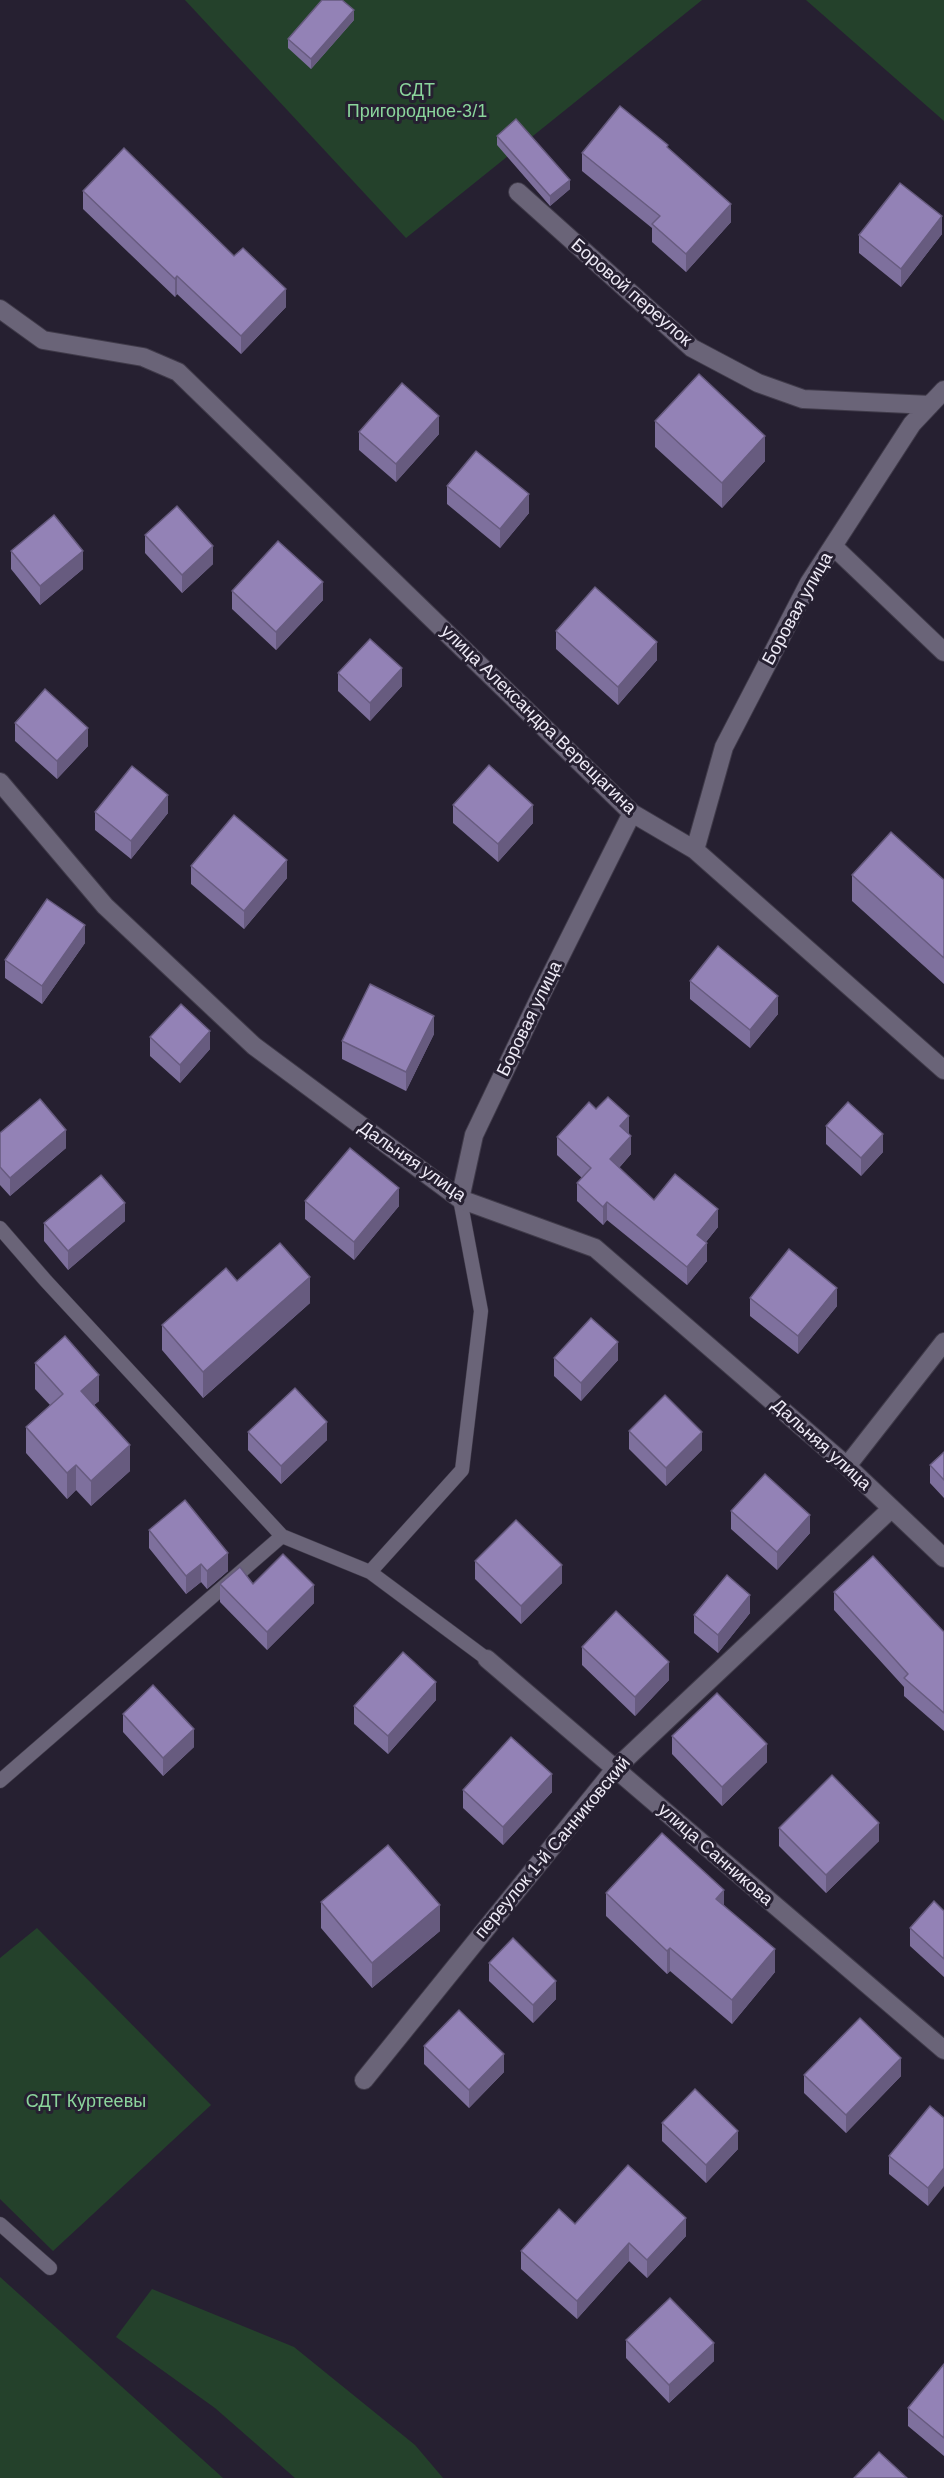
<!DOCTYPE html>
<html>
<head>
<meta charset="utf-8">
<style>
  body { margin:0 }
  canvas { display:block; background:#262031 }
</style>
</head>
<body>
<canvas width="944" height="2478"></canvas>
<script>
const ctx = document.querySelector('canvas').getContext('2d');
ctx.lineJoin = 'round';
function fill(path, color) {
  ctx.fillStyle = color;
  ctx.fill(path, 'evenodd');
}
function toPath(rows) {
  const path = new Path2D();
  for (const r of rows) {
    path.moveTo(r[0], r[1]);
    for (let i = 2; i < r.length; i += 2) path.lineTo(r[i], r[i + 1]);
  }
  return path;
}
function strokePath(path, color, width, dash) {
  ctx.strokeStyle = color;
  ctx.lineWidth = width;
  ctx.lineCap = dash ? 'butt' : 'round';
  ctx.setLineDash(dash || []);
  ctx.stroke(path);
}
function drawText(font, color, halo, rows, align = 'center') {
  ctx.font = font + ' Arial,sans-serif';
  ctx.lineWidth = 6;
  ctx.setLineDash([]);
  ctx.textBaseline = 'middle';
  ctx.strokeStyle = halo;
  ctx.fillStyle = color;
  for (const [text, x, y, turn = 0] of rows) {
    ctx.save();
    ctx.translate(x, y);
    ctx.rotate((+turn || 0) * Math.PI / 180);
    ctx.textAlign = isNaN(turn) ? turn : align;
    if (halo) ctx.strokeText(text, 0, 0);
    ctx.fillText(text, 0, 0);
    ctx.restore();
  }
}
const green = toPath([
  [185,0,702,0,406,238],
  [806,0,944,0,944,121],
  [37,1928,211,2105,53,2251,0,2199,0,1958],
  [0,2277,223,2478,0,2478],
  [152,2289,294,2347,415,2445,443,2478,295,2478,215,2408,116,2337]
]);
const lane = toPath([
  [460,1199,481,1311,462,1470,370,1572,487,1659],
  [0,1228,46,1281,282,1536,370,1572],
  [0,1781,282,1536],
  [0,2224,50,2268]
]);
const street = toPath([
  [518,192,692,348,758,383,803,399,930,405],
  [0,309,43,340,143,357,178,372,632,813,695,850,944,1070],
  [833,546,944,652],
  [0,782,105,906,254,1046,460,1199,595,1248,847,1466,944,1558],
  [695,850,724,747,809,583,912,424,944,390],
  [460,1199,474,1135,539,999,632,813],
  [847,1466,944,1342],
  [487,1659,944,2050],
  [364,2080,615,1769,891,1509]
]);
const wall = toPath([
  [354,20,311,69,288,48,288,39],
  [497,136,570,189,550,206,497,145],
  [668,149,731,222,686,272,652,242,652,228,582,171,582,153],
  [83,191,234,256,286,307,241,354,177,294,175,297,83,209],
  [942,234,901,287,859,253,859,235],
  [655,421,765,461,722,508,655,447],
  [359,432,439,434,396,482,359,450],
  [447,486,529,513,500,548,447,504],
  [145,535,213,564,182,593,145,553],
  [11,551,83,569,40,605,11,569],
  [232,591,323,600,276,650,232,609],
  [556,631,657,660,618,705,556,649],
  [338,673,402,686,370,721,338,691],
  [15,723,88,746,57,779,15,741],
  [453,805,533,823,498,862,453,823],
  [95,812,168,813,131,859,95,830],
  [191,866,287,878,244,929,191,884],
  [852,875,944,880,944,984,852,901],
  [85,943,42,1004,5,978,5,960],
  [690,981,778,1014,750,1048,690,999],
  [434,1034,406,1091,342,1059,342,1041],
  [150,1037,210,1049,180,1083,150,1056],
  [596,1109,629,1135,631,1154,619,1168,654,1200,718,1227,706,1242,707,1261,687,1285,607,1220,603,1225,577,1201,577,1183,582,1178,557,1155,557,1137],
  [826,1126,883,1152,861,1176,826,1144],
  [0,1133,66,1148,10,1196,0,1185],
  [305,1201,399,1206,354,1260,305,1219],
  [125,1221,68,1270,44,1241,44,1223],
  [237,1281,310,1303,203,1398,162,1350,162,1325],
  [750,1298,837,1306,798,1354,750,1316],
  [554,1358,618,1360,581,1401,554,1376],
  [35,1363,99,1401,94,1405,130,1471,91,1506,76,1490,67,1499,26,1453,26,1427,50,1405,35,1389],
  [629,1431,702,1450,666,1486,629,1449],
  [248,1432,327,1440,281,1484,248,1450],
  [944,1452,944,1498,930,1483,930,1465],
  [731,1511,810,1533,777,1570,731,1529],
  [149,1530,228,1571,207,1589,201,1582,186,1594,149,1548],
  [475,1561,562,1583,521,1624,475,1579],
  [220,1584,253,1584,314,1603,267,1650,220,1602],
  [834,1592,944,1632,944,1731,904,1696,904,1687,834,1610],
  [750,1613,718,1653,694,1633,694,1615],
  [582,1647,669,1680,635,1716,582,1665],
  [436,1700,388,1754,354,1724,354,1706],
  [123,1714,194,1747,163,1776,123,1732],
  [672,1736,767,1762,722,1806,672,1754],
  [463,1790,552,1792,503,1845,463,1808],
  [779,1828,879,1841,826,1893,779,1846],
  [606,1893,724,1905,775,1972,732,2024,670,1971,667,1974,606,1916],
  [321,1902,440,1931,372,1988,321,1928],
  [944,1911,944,1977,910,1946,910,1928],
  [489,1963,556,1999,533,2023,489,1981],
  [424,2046,504,2072,469,2108,424,2064],
  [804,2075,901,2076,846,2133,804,2093],
  [944,2118,928,2206,889,2174,889,2156],
  [662,2123,738,2149,706,2183,662,2141],
  [575,2224,686,2236,647,2278,629,2261,577,2319,521,2269,521,2251],
  [626,2340,714,2361,669,2403,626,2358],
  [944,2364,944,2456,908,2426,908,2408]
]);
const shadedWall = toPath([
  [354,10,354,20,311,69,311,59],
  [570,180,570,189,550,206,550,196],
  [731,204,731,222,686,272,686,254],
  [942,216,942,234,901,287,901,269],
  [177,276,177,294,175,297,175,279],
  [286,289,286,307,241,354,241,336],
  [439,416,439,434,396,482,396,464],
  [765,436,765,461,722,508,722,483],
  [529,494,529,513,500,548,500,529],
  [213,546,213,564,182,593,182,575],
  [83,551,83,569,40,605,40,586],
  [323,582,323,600,276,650,276,632],
  [657,642,657,660,618,705,618,687],
  [402,668,402,686,370,721,370,703],
  [88,728,88,746,57,779,57,761],
  [168,795,168,813,131,859,131,841],
  [533,805,533,823,498,862,498,844],
  [287,860,287,878,244,929,244,911],
  [85,925,85,943,42,1004,42,986],
  [778,996,778,1014,750,1048,750,1030],
  [434,1016,434,1034,406,1091,406,1072],
  [210,1031,210,1049,180,1083,180,1065],
  [629,1116,629,1134,620,1126],
  [66,1130,66,1148,10,1196,10,1178],
  [883,1134,883,1152,861,1176,861,1158],
  [631,1136,631,1154,610,1178,610,1159],
  [399,1188,399,1206,354,1260,354,1242],
  [607,1202,607,1220,603,1225,603,1207],
  [125,1203,125,1221,68,1270,68,1251],
  [718,1209,718,1227,697,1253,697,1235],
  [707,1243,707,1261,687,1285,687,1267],
  [310,1277,310,1303,203,1398,203,1372],
  [837,1288,837,1306,798,1354,798,1336],
  [618,1342,618,1360,581,1401,581,1383],
  [99,1375,99,1401,81,1416,81,1391],
  [327,1422,327,1440,281,1484,281,1466],
  [702,1432,702,1450,666,1486,666,1468],
  [130,1445,130,1471,91,1506,91,1481],
  [76,1465,76,1490,67,1499,67,1473],
  [810,1515,810,1533,777,1570,777,1552],
  [228,1553,228,1571,207,1589,207,1571],
  [201,1564,201,1582,186,1594,186,1576],
  [562,1565,562,1583,521,1624,521,1606],
  [314,1585,314,1603,267,1650,267,1632],
  [750,1595,750,1613,718,1653,718,1635],
  [669,1662,669,1680,635,1716,635,1697],
  [436,1682,436,1700,388,1754,388,1736],
  [194,1729,194,1747,163,1776,163,1758],
  [767,1744,767,1762,722,1806,722,1787],
  [552,1774,552,1792,503,1845,503,1827],
  [879,1823,879,1841,826,1893,826,1875],
  [724,1890,724,1914,716,1899],
  [440,1905,440,1931,372,1988,372,1963],
  [670,1948,670,1971,667,1974,667,1951],
  [775,1949,775,1972,732,2024,732,2000],
  [556,1981,556,1999,533,2023,533,2005],
  [504,2054,504,2072,469,2108,469,2090],
  [901,2058,901,2076,846,2133,846,2115],
  [738,2131,738,2149,706,2183,706,2165],
  [944,2168,944,2186,928,2206,928,2188],
  [686,2218,686,2236,647,2278,647,2260],
  [629,2243,629,2261,577,2319,577,2301],
  [714,2343,714,2361,669,2403,669,2385]
]);
const building = toPath([
  [322,0,342,0,354,10,311,59,288,39,322,0],
  [620,106,668,145,667,147,731,204,686,254,652,224,660,216,582,153,620,106],
  [516,119,570,180,550,196,497,136,516,119],
  [124,148,234,256,243,248,286,289,241,336,177,276,175,279,83,191,124,148],
  [900,183,942,216,901,269,859,235,900,183],
  [699,374,765,436,722,483,655,421,699,374],
  [402,383,439,416,396,464,359,432,402,383],
  [476,451,529,494,500,529,447,486,476,451],
  [177,506,213,546,182,575,145,535,177,506],
  [54,515,83,551,40,586,11,551,54,515],
  [278,541,323,582,276,632,232,591,278,541],
  [595,587,657,642,618,687,556,631,595,587],
  [370,639,402,668,370,703,338,673,370,639],
  [45,689,88,728,57,761,15,723,45,689],
  [489,765,533,805,498,844,453,805,489,765],
  [132,766,168,795,131,841,95,812,132,766],
  [234,815,287,860,244,911,191,866,234,815],
  [891,832,944,880,944,958,852,875,891,832],
  [47,899,85,925,42,986,5,960,47,899],
  [718,946,778,996,750,1030,690,981,718,946],
  [370,984,434,1016,406,1072,342,1041,370,984],
  [181,1004,210,1031,180,1065,150,1037,181,1004],
  [608,1097,629,1116,620,1126,631,1136,610,1159,654,1200,675,1174,718,1209,697,1235,707,1243,687,1267,607,1202,603,1207,577,1183,591,1168,557,1137,589,1102,596,1109,608,1097],
  [40,1099,66,1130,10,1178,0,1167,0,1133,40,1099],
  [848,1102,883,1134,861,1158,826,1126,848,1102],
  [350,1148,399,1188,354,1242,305,1201,350,1148],
  [101,1175,125,1203,68,1251,44,1223,101,1175],
  [280,1243,310,1277,203,1372,162,1325,226,1268,237,1281,280,1243],
  [789,1249,837,1288,798,1336,750,1298,789,1249],
  [591,1318,618,1342,581,1383,554,1358,591,1318],
  [65,1336,99,1375,81,1391,130,1445,91,1481,76,1465,67,1473,26,1427,63,1394,35,1363,65,1336],
  [295,1388,327,1422,281,1466,248,1432,295,1388],
  [665,1395,702,1432,666,1468,629,1431,665,1395],
  [944,1452,944,1480,930,1465,944,1452],
  [765,1474,810,1515,777,1552,731,1511,765,1474],
  [185,1500,228,1553,207,1571,201,1564,186,1576,149,1530,185,1500],
  [516,1520,562,1565,521,1606,475,1561,516,1520],
  [283,1554,314,1585,267,1632,220,1584,240,1567,253,1584,283,1554],
  [873,1556,944,1632,944,1713,904,1678,908,1674,834,1592,873,1556],
  [727,1575,750,1595,718,1635,694,1615,727,1575],
  [616,1611,669,1662,635,1697,582,1647,616,1611],
  [403,1652,436,1682,388,1736,354,1706,403,1652],
  [153,1685,194,1729,163,1758,123,1714,153,1685],
  [717,1693,767,1744,722,1787,672,1736,717,1693],
  [511,1737,552,1774,503,1827,463,1790,511,1737],
  [832,1775,879,1823,826,1875,779,1828,832,1775],
  [662,1833,724,1890,716,1899,775,1949,732,2000,670,1948,667,1951,606,1893,662,1833],
  [388,1845,440,1905,372,1963,321,1902,388,1845],
  [934,1901,944,1911,944,1959,910,1928,934,1901],
  [513,1938,556,1981,533,2005,489,1963,513,1938],
  [459,2010,504,2054,469,2090,424,2046,459,2010],
  [860,2018,901,2058,846,2115,804,2075,860,2018],
  [695,2089,738,2131,706,2165,662,2123,695,2089],
  [930,2106,944,2118,944,2168,928,2188,889,2156,930,2106],
  [628,2165,686,2218,647,2260,629,2243,577,2301,521,2251,559,2209,575,2224,628,2165],
  [670,2298,714,2343,669,2385,626,2340,670,2298],
  [944,2364,944,2438,908,2408,944,2364],
  [879,2452,907,2478,854,2478,879,2452]
]);
const parkNames = [
  ["СДТ",417,91],
  ["Пригородное-3/1",417,112],
  ["СДТ Куртеевы",86,2102]
];
const streetNames = [
  ["Боровой переулок",631,293,41],
  ["Боровая улица",798,609,-61],
  ["улица Александра Верещагина",538,720,44],
  ["Боровая улица",530,1019,-64],
  ["Дальняя улица",412,1162,35],
  ["Дальняя улица",821,1445,42],
  ["переулок 1-й Санниковский",553,1848,-50],
  ["улица Санникова",715,1855,41]
];
fill(green, '#24412b');
strokePath(lane, '#403b4a', 15);
strokePath(street, '#403b4a', 20);
strokePath(lane, '#6a6478', 14);
strokePath(street, '#6a6478', 18);
fill(wall, '#7e709d');
fill(shadedWall, '#675b7f');
fill(building, '#9382b6');
strokePath(building, '#675b7f', 1.5);
drawText('18px', '#8bd59c', '#262031', parkNames);
drawText('18px', '#eeeaf6', '#262031', streetNames);
</script>
</body>
</html>
